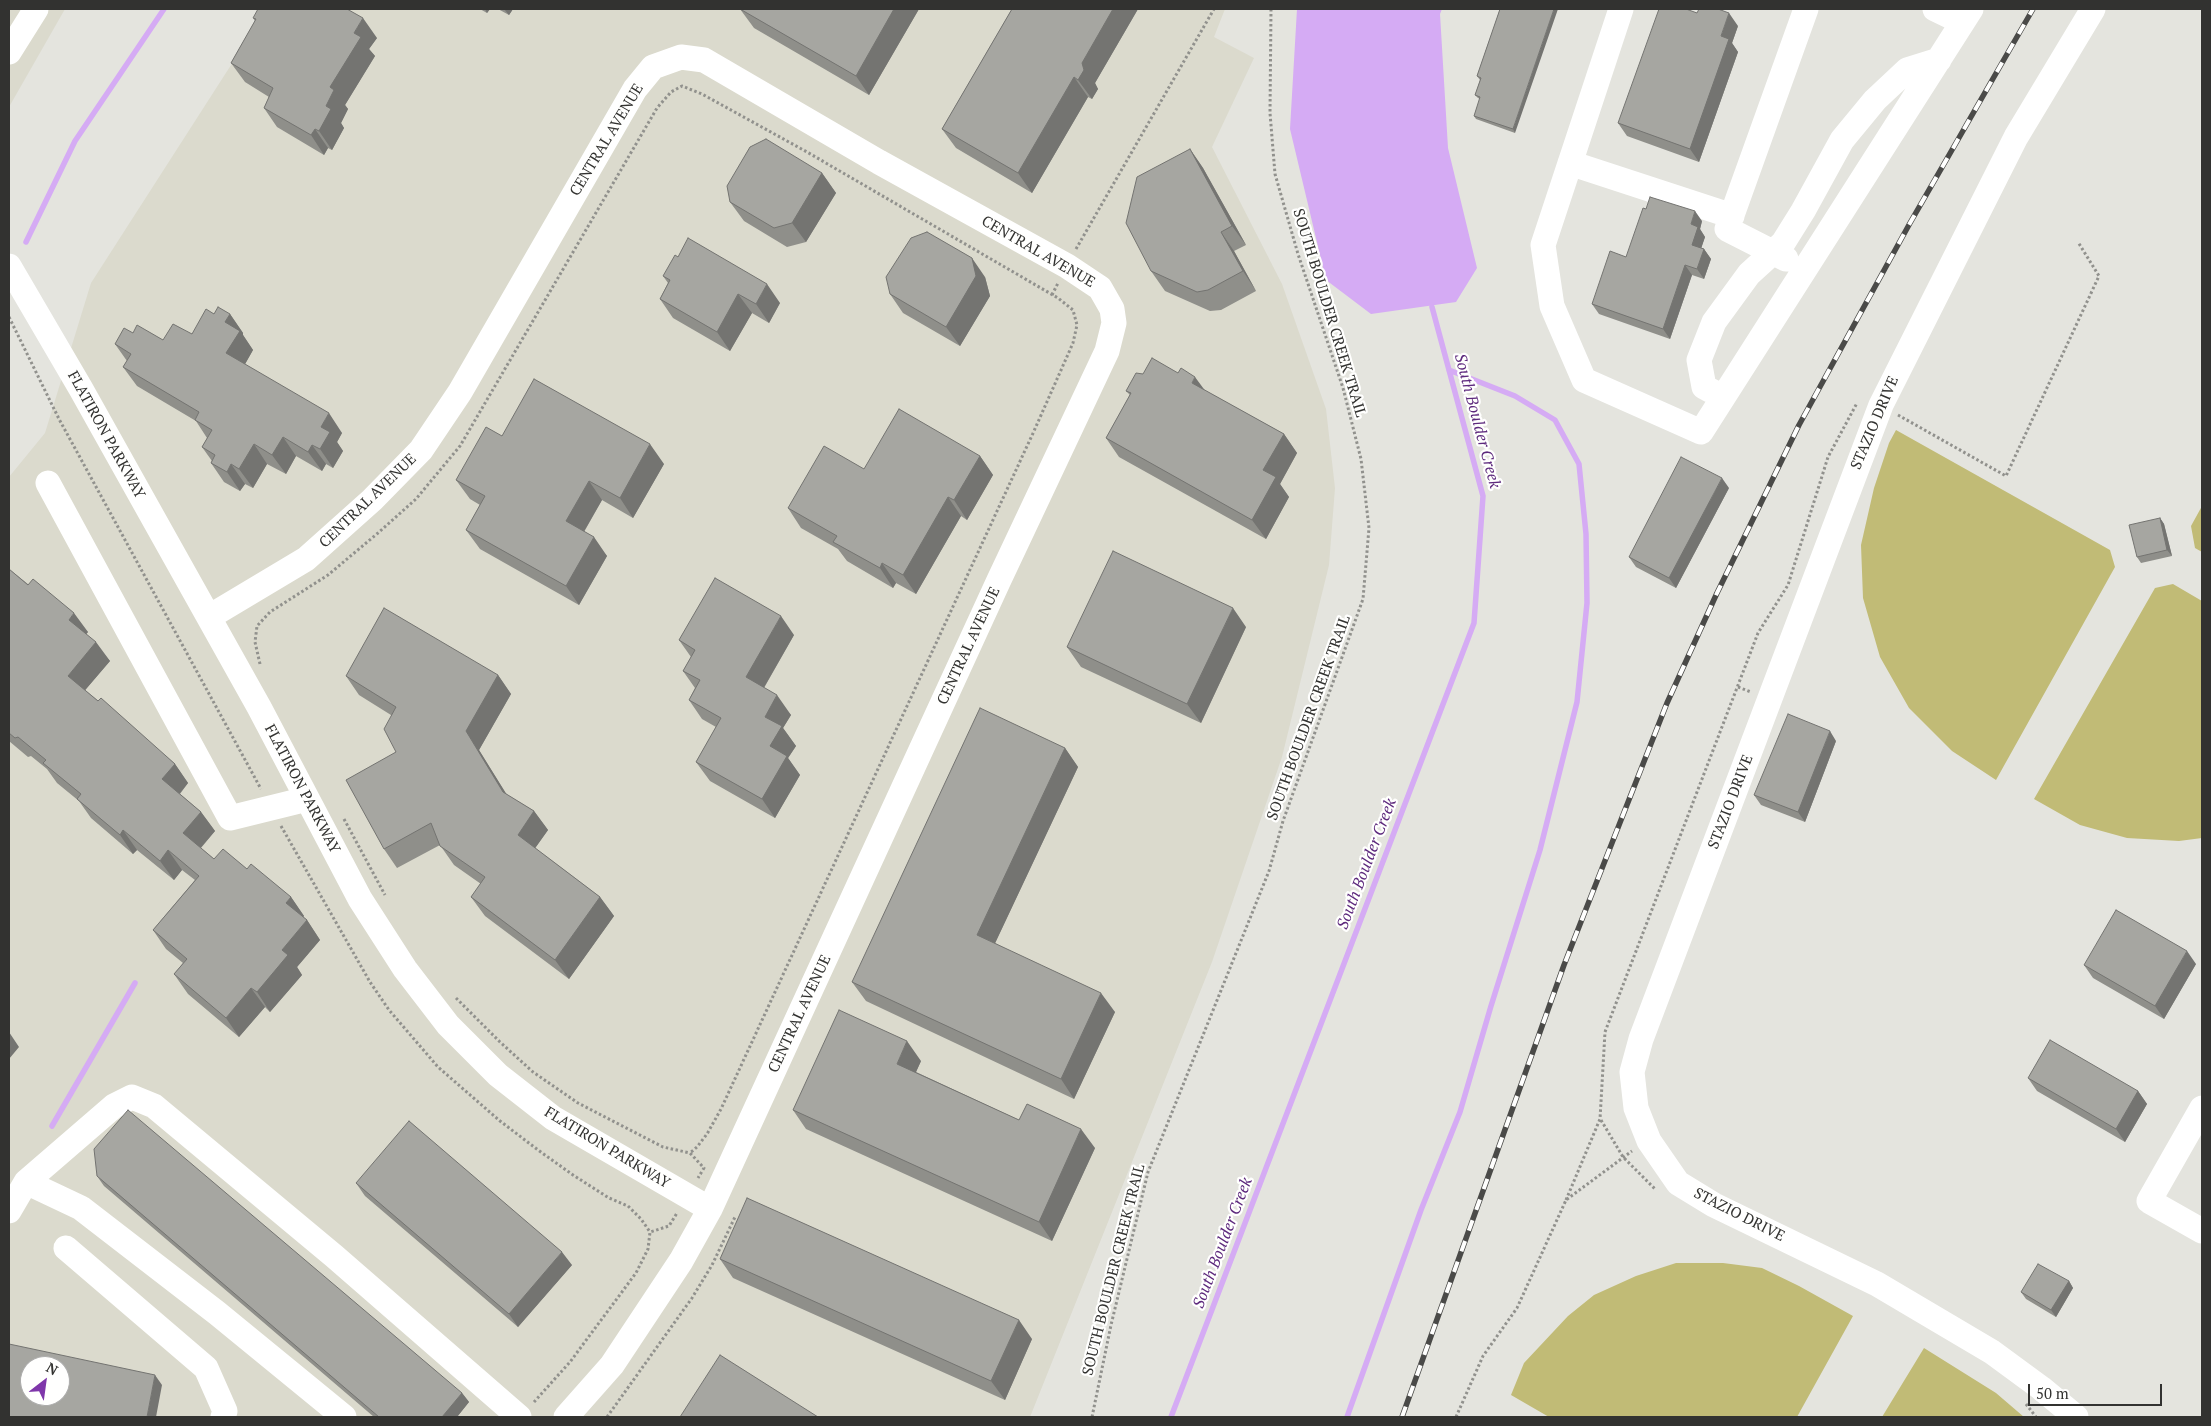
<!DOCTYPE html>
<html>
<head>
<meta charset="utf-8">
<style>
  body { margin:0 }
  #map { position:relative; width:2211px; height:1426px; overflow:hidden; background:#e4e4de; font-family:"PT Serif",serif }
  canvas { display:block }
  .frame { position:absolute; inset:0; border:10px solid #323230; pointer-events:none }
  .north { position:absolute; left:20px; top:1356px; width:50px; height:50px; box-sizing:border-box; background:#fffffe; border:1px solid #adadac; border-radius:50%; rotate:30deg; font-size:14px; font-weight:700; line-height:20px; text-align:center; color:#323230 }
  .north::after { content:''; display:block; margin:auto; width:18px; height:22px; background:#7f37aa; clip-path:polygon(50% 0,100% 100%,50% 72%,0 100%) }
  .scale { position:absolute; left:2028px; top:1384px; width:134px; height:22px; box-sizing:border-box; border:2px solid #323230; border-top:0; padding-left:6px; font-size:15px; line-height:18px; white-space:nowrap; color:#323230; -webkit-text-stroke:4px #fffffe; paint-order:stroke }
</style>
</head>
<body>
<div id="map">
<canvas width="2211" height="1426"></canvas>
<div class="frame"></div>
<div class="north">N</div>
<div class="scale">50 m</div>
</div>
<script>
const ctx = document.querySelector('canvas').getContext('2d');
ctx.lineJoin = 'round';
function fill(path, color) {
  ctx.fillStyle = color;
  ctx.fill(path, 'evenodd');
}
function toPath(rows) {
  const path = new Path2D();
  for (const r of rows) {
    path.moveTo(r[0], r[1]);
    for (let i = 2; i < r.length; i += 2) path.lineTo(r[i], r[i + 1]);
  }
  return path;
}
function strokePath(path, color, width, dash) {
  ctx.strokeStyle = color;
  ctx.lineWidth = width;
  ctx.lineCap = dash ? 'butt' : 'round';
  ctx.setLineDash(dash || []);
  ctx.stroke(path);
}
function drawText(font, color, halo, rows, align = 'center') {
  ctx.font = font + ' "PT Serif",serif';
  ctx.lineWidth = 4.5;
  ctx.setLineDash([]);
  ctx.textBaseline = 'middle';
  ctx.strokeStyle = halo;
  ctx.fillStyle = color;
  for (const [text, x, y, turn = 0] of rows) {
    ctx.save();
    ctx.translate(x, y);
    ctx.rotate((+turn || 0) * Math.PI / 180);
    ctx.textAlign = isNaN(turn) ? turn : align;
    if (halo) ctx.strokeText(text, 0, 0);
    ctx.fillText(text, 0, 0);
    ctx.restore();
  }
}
const built = toPath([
  [9,9,65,9,9,107],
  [267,9,1225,9,1214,37,1254,58,1212,147,1282,284,1326,409,1335,488,1329,565,1282,757,1212,962,1030,1417,9,1417,9,477,45,433,91,283],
  [30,1366,60,1366,60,1396,30,1396]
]);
const green = toPath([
  [1896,430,2110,550,2115,567,1996,780,1952,751,1909,708,1880,657,1863,598,1861,545,1874,488,1889,443],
  [2202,506,2202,552,2195,548,2191,526],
  [2173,584,2202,601,2202,838,2179,841,2127,838,2080,825,2034,799,2155,588],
  [1676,1263,1723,1263,1762,1268,1799,1286,1853,1316,1797,1417,1549,1417,1511,1395,1524,1363,1568,1316,1594,1295,1636,1276],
  [1924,1348,1996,1393,2024,1417,1882,1417]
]);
const water = toPath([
  [1297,9,1442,9,1440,14,1448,148,1477,268,1456,302,1371,314,1326,280,1290,129]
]);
const stream = toPath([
  [26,242,75,141,164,9],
  [52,1126,135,983],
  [1171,1417,1474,623,1483,496,1432,307],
  [1347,1417,1421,1210,1460,1112,1491,1006,1540,850,1577,702,1587,603,1586,534,1579,464,1555,420,1515,396,1449,370]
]);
const path = toPath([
  [1076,249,1214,9],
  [1052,295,1058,283],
  [9,317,59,419,261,789],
  [1898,415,2006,476,2099,276,2078,242],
  [260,664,255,642,257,626,270,612,328,575,378,533,416,499,460,446,657,108,671,92,682,86,702,94,807,152,1058,298,1073,310,1077,325,1073,343,1034,431,721,1109,707,1134,697,1147,690,1153],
  [1738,687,1751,692],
  [344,819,385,895],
  [281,826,370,982,389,1010,438,1067,500,1121,538,1150,573,1175,609,1198,628,1206,641,1219,650,1232],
  [456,998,500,1042,533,1072,578,1103,663,1147,690,1153,704,1168,698,1178],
  [1601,1120,1623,1157,1655,1189],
  [1566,1200,1600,1119,1605,1032,1758,633,1788,585,1828,457,1857,403],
  [534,1402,570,1362,636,1273,648,1249,650,1232,669,1226,677,1213],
  [2026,1404,2036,1417],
  [607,1417,692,1298,712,1265,735,1217],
  [1092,1417,1111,1325,1148,1172,1269,871,1283,821,1363,599,1369,528,1361,459,1343,388,1298,254,1275,174,1270,113,1271,9],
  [1456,1417,1483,1356,1517,1308,1566,1200,1632,1151]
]);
const minor = toPath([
  [1621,9,1543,245,1552,306,1584,380,1701,432,1971,9],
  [1935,9,1962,22],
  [9,52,36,9],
  [1570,163,1732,216],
  [1786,259,1727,229,1806,9],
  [9,266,81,389,259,707,360,899,405,969,448,1025,498,1075,553,1118,710,1209],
  [1723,397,1704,387,1699,360,1714,322,1749,274,1783,243,1803,211,1842,140,1875,100,1907,70,1939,60],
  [48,483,230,818,307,799],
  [209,617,306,559,372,500,421,450,460,392,635,89,653,67,681,57,704,60,879,162,1067,266,1100,288,1112,309,1114,323,1107,351,999,580,710,1209,681,1261,612,1365,566,1417],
  [2202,1108,2149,1201,2202,1231],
  [26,1182,81,1208,217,1313,344,1417],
  [9,1211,26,1182,114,1106,132,1097,154,1106,334,1256,519,1417],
  [66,1248,206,1368,225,1411,223,1417],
  [2076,1417,2041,1388,1992,1352,1877,1284,1714,1205,1678,1183,1649,1141,1636,1108,1632,1072,1641,1039,1881,405,2016,137,2093,9]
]);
const rail = toPath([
  [1402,1417,1564,965,1667,703,1717,593,1799,425,1910,223,2033,9]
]);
const wall = toPath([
  [480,9,490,9,487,13],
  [498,9,513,9,509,15],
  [740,9,919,9,869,95,754,28],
  [1012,9,1138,9,1095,83,1098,89,1092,99,1088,97,1032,193,956,148,942,129],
  [1500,9,1515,133,1476,119,1474,116,1480,99,1478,98,1475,95,1480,80,1477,76],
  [253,18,377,38,369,49,375,56,345,105,348,109,341,123,344,128,332,150,328,148,324,155,277,127,264,108,269,97,245,82,231,63,255,21],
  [1738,26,1732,43,1738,52,1699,162,1627,136,1618,123],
  [1190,149,1203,168,1246,245,1234,251,1256,291,1221,310,1210,311,1165,291,1151,271],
  [822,173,836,193,806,242,787,247,744,221,730,202],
  [1702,221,1700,229,1705,237,1701,248,1704,249,1711,259,1704,279,1692,275,1670,339,1599,314,1592,304,1626,257],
  [663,276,780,303,769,323,752,313,730,351,673,318,660,299,668,283],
  [985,277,990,296,960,346,903,313,890,294],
  [214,314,230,314,243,333,243,335,253,350,245,364,342,433,337,442,343,451,333,468,326,464,322,471,296,456,286,474,267,464,253,488,245,484,240,491,224,482,211,463,212,461,202,447,207,438,196,421,137,386,123,367,127,361,115,344,133,333,163,340,192,334],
  [1204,390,1284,434,1297,453,1280,484,1289,497,1266,539,1119,457,1106,438,1130,395,1126,391],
  [502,436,664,464,633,518,602,500,584,532,607,556,579,605,480,549,466,530,480,505,470,499,456,480],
  [980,456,993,475,967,520,961,516,916,594,896,583,893,588,847,561,838,549,801,528,788,508,864,469],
  [1729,488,1676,588,1636,567,1629,557],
  [2160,518,2164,524,2172,556,2141,563,2137,557],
  [9,569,88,632,86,634,110,661,85,690,175,764,188,783,180,794,201,812,215,831,201,848,214,859,247,869,291,897,304,916,303,917,307,920,320,940,297,967,302,975,270,1012,265,1007,239,1037,188,994,174,974,183,963,166,949,153,930,195,880,182,870,174,880,137,850,133,854,91,818,79,801,57,783,47,769,31,756,28,757,9,741],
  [1246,627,1201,723,1081,667,1067,647],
  [794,635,764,688,791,715,783,728,796,746,788,758,800,775,775,818,710,781,696,762,716,727,702,719,689,700,695,688,683,671,691,657,679,640],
  [498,675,511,694,479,750,506,794,534,811,548,830,535,848,600,897,614,916,569,979,485,916,471,897,481,884,454,865,440,845,397,868,384,849,396,752,391,715,359,695,346,676],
  [1836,741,1805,822,1761,805,1754,795],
  [1065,748,1078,767,995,943,1115,1012,1074,1099,866,1001,852,982],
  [2196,964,2164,1019,2093,978,2084,965],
  [921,1061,916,1072,1019,1120,1095,1148,1052,1241,806,1129,793,1110],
  [2028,1078,2138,1091,2147,1104,2125,1142,2037,1091],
  [97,1176,462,1393,469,1402,457,1417,374,1417,104,1186],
  [356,1183,572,1265,518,1327,365,1196],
  [720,1259,1032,1339,1005,1400,733,1278],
  [2069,1281,2073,1288,2056,1317,2026,1299,2021,1292]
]);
const shadedWall = toPath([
  [485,9,490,9,487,13],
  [504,9,513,9,509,15],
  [894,9,919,9,869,95,856,76],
  [1113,9,1138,9,1095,83,1098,89,1092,99,1078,80,1082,63],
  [1554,9,1558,9,1515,133,1513,129],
  [1729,13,1738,26,1732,43,1738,52,1699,162,1690,149,1721,36],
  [363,18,377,38,369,49,375,56,345,105,348,109,341,123,344,128,332,150,319,131,330,87,354,33],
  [1074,77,1088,97,1032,193,1018,173],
  [315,129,328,148,324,155,311,135],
  [1190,149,1203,168,1246,245,1232,226],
  [822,173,836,193,806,242,792,223],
  [1695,211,1702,221,1700,229,1705,237,1699,255,1692,245,1691,224],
  [1221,232,1234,251,1256,291,1243,271],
  [1704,249,1711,259,1704,279,1697,269],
  [972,258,985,277,990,296,960,346,946,327],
  [1685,265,1692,275,1670,339,1663,329],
  [767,284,780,303,769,323,756,304],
  [738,294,752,313,730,351,717,332],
  [230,314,243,333,243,335,253,350,240,373,226,353,225,322],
  [1195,377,1209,396,1192,383],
  [329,413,342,433,337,442,343,451,333,468,320,449,321,427],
  [1284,434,1297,453,1280,484,1289,497,1266,539,1252,520,1263,470],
  [283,437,296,456,286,474,272,455],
  [254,444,267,464,253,488,239,469],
  [650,444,664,464,633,518,620,498],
  [312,445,326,464,322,471,308,452],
  [980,456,993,475,967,520,954,500],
  [231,464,245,484,240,491,227,472],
  [1722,478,1729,488,1676,588,1669,578],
  [589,481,602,500,579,540,566,521],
  [948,497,961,516,916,594,903,575],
  [2160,518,2164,524,2172,556,2167,550],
  [594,537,607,556,579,605,566,586],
  [882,563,896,583,893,588,880,568],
  [1233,608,1246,627,1201,723,1187,704],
  [74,613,88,632,82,639,69,620],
  [781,616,794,635,759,696,746,677],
  [96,642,110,661,81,695,68,676],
  [498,675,511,694,479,750,517,811,503,792,466,731],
  [777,695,791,715,783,728,796,746,788,758,800,775,775,818,762,799,770,746,765,717],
  [1830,731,1836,741,1805,822,1798,812],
  [1065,748,1078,767,990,954,977,935],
  [175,764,188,783,176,798,162,779],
  [534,811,548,830,531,854,518,835],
  [201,812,215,831,197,852,183,833],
  [123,830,137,850,133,854,120,835],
  [168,850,182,870,174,880,160,861],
  [291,897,304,916,299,922,286,903],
  [600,897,614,916,569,979,555,960],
  [307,920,320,940,297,967,302,975,270,1012,257,992,282,950],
  [2187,951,2196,964,2164,1019,2155,1006],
  [251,988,265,1007,239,1037,226,1018],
  [1101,993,1115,1012,1074,1099,1061,1079],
  [9,1032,19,1047,9,1059],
  [907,1041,921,1061,911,1083,897,1064],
  [2138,1091,2147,1104,2125,1142,2116,1129],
  [1081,1129,1095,1148,1052,1241,1039,1222],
  [562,1252,572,1265,518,1327,509,1314],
  [2069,1281,2073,1288,2056,1317,2051,1310],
  [1019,1320,1032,1339,1005,1400,991,1381],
  [155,1375,162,1385,156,1417,147,1417],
  [462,1393,469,1402,457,1417,442,1417]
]);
const building = toPath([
  [258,9,347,9,363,18,354,33,361,37,330,87,334,90,326,106,331,109,319,131,315,129,311,135,264,108,273,88,231,63,256,19,253,18,258,9],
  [740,9,894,9,856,76,740,9],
  [1012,9,1113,9,1082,63,1084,70,1078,80,1074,77,1018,173,942,129,1012,9],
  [1500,9,1554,9,1513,129,1474,116,1480,97,1475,95,1481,78,1477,76,1500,9],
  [1659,9,1686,9,1697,13,1699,9,1718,9,1729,13,1721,36,1729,39,1690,149,1618,123,1659,9],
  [766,139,822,173,792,223,774,228,730,202,727,186,750,147,766,139],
  [1190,149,1232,226,1221,232,1243,271,1208,290,1197,292,1151,271,1126,223,1137,177,1190,149],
  [1650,197,1695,211,1691,224,1698,227,1692,245,1704,249,1697,269,1685,265,1663,329,1592,304,1610,251,1626,257,1643,208,1646,209,1650,197],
  [927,232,972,258,976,276,946,327,890,294,886,277,911,238,927,232],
  [688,238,767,284,756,304,738,294,717,332,660,299,670,280,663,276,675,255,678,257,688,238],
  [218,307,230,314,225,322,240,331,226,353,329,413,321,427,330,432,320,449,312,445,308,452,283,437,272,455,254,444,239,469,231,464,227,472,211,463,215,455,202,447,212,430,195,420,199,412,123,367,131,354,115,344,124,328,133,333,137,325,163,340,173,324,192,334,206,309,214,314,218,307],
  [1152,358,1178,373,1181,368,1195,377,1192,383,1284,434,1263,470,1276,477,1252,520,1106,438,1131,393,1126,391,1136,373,1143,374,1152,358],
  [534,379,650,444,620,498,589,481,566,521,594,537,566,586,466,530,485,496,456,480,486,427,502,436,534,379],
  [899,409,980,456,954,500,948,497,903,575,882,563,880,568,833,542,837,536,788,508,824,446,864,469,899,409],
  [1681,457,1722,478,1669,578,1629,557,1681,457],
  [2160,518,2167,550,2137,557,2129,525,2160,518],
  [1113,551,1233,608,1187,704,1067,647,1113,551],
  [9,569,28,585,33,579,74,613,69,620,96,642,68,676,98,701,101,698,175,764,162,779,201,812,183,833,214,859,223,849,247,869,251,864,291,897,286,903,307,920,282,950,288,955,257,992,251,988,226,1018,174,974,187,959,153,930,199,876,168,850,160,861,123,830,120,835,77,799,81,794,43,763,46,760,18,737,15,738,9,733,9,569],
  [715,578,781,616,746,677,777,695,765,717,782,726,770,746,787,756,762,799,696,762,721,718,689,700,700,680,683,671,695,650,679,640,715,578],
  [384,608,498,675,466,731,503,792,534,811,518,835,600,897,555,960,471,897,485,877,440,846,431,823,384,849,346,780,396,752,384,729,396,707,346,676,384,608],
  [980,708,1065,748,977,935,1101,993,1061,1079,852,982,980,708],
  [1788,714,1830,731,1798,812,1754,795,1788,714],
  [2116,910,2187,951,2155,1006,2084,965,2116,910],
  [839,1010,907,1041,897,1064,1019,1120,1027,1104,1081,1129,1039,1222,793,1110,839,1010],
  [2050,1040,2138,1091,2116,1129,2028,1078,2050,1040],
  [128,1110,462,1393,442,1417,379,1417,97,1176,94,1149,128,1110],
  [409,1121,562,1252,509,1314,356,1183,409,1121],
  [747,1198,1019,1320,991,1381,720,1259,747,1198],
  [2038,1264,2069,1281,2051,1310,2021,1292,2038,1264],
  [9,1344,155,1375,147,1417,9,1417,9,1344],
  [30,1366,60,1366,60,1396,30,1396,30,1366],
  [720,1355,818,1417,680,1417,720,1355]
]);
const streetNames = [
  ["CENTRAL AVENUE",607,140,-59],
  ["CENTRAL AVENUE",1038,252,30],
  ["SOUTH BOULDER CREEK TRAIL",1329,313,73],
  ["STAZIO DRIVE",1875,423,-67],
  ["FLATIRON PARKWAY",106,435,61],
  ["CENTRAL AVENUE",368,501,-44],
  ["CENTRAL AVENUE",969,646,-65],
  ["SOUTH BOULDER CREEK TRAIL",1309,718,-70],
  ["FLATIRON PARKWAY",302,789,62],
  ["STAZIO DRIVE",1731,802,-69],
  ["CENTRAL AVENUE",800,1014,-65],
  ["FLATIRON PARKWAY",607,1148,31],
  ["STAZIO DRIVE",1739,1215,27],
  ["SOUTH BOULDER CREEK TRAIL",1114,1270,-76]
];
const waterNames = [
  ["South Boulder Creek",1477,421,75],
  ["South Boulder Creek",1367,864,-69],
  ["South Boulder Creek",1223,1243,-69]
];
fill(built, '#dbdacd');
fill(green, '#c1bb76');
fill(water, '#d5abf4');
strokePath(stream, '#d5abf4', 5.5);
strokePath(path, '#91918d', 3, [2.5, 2.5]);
strokePath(minor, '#fff', 25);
strokePath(rail, '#4a4a48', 5.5);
strokePath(rail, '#fffffe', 4, [11]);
fill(wall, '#8f8f8a');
fill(shadedWall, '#747471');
fill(building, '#a6a6a1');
strokePath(building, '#747471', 1);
drawText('15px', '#323230', '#fffffe', streetNames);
drawText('italic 16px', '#5d297d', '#fffffe', waterNames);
</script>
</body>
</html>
